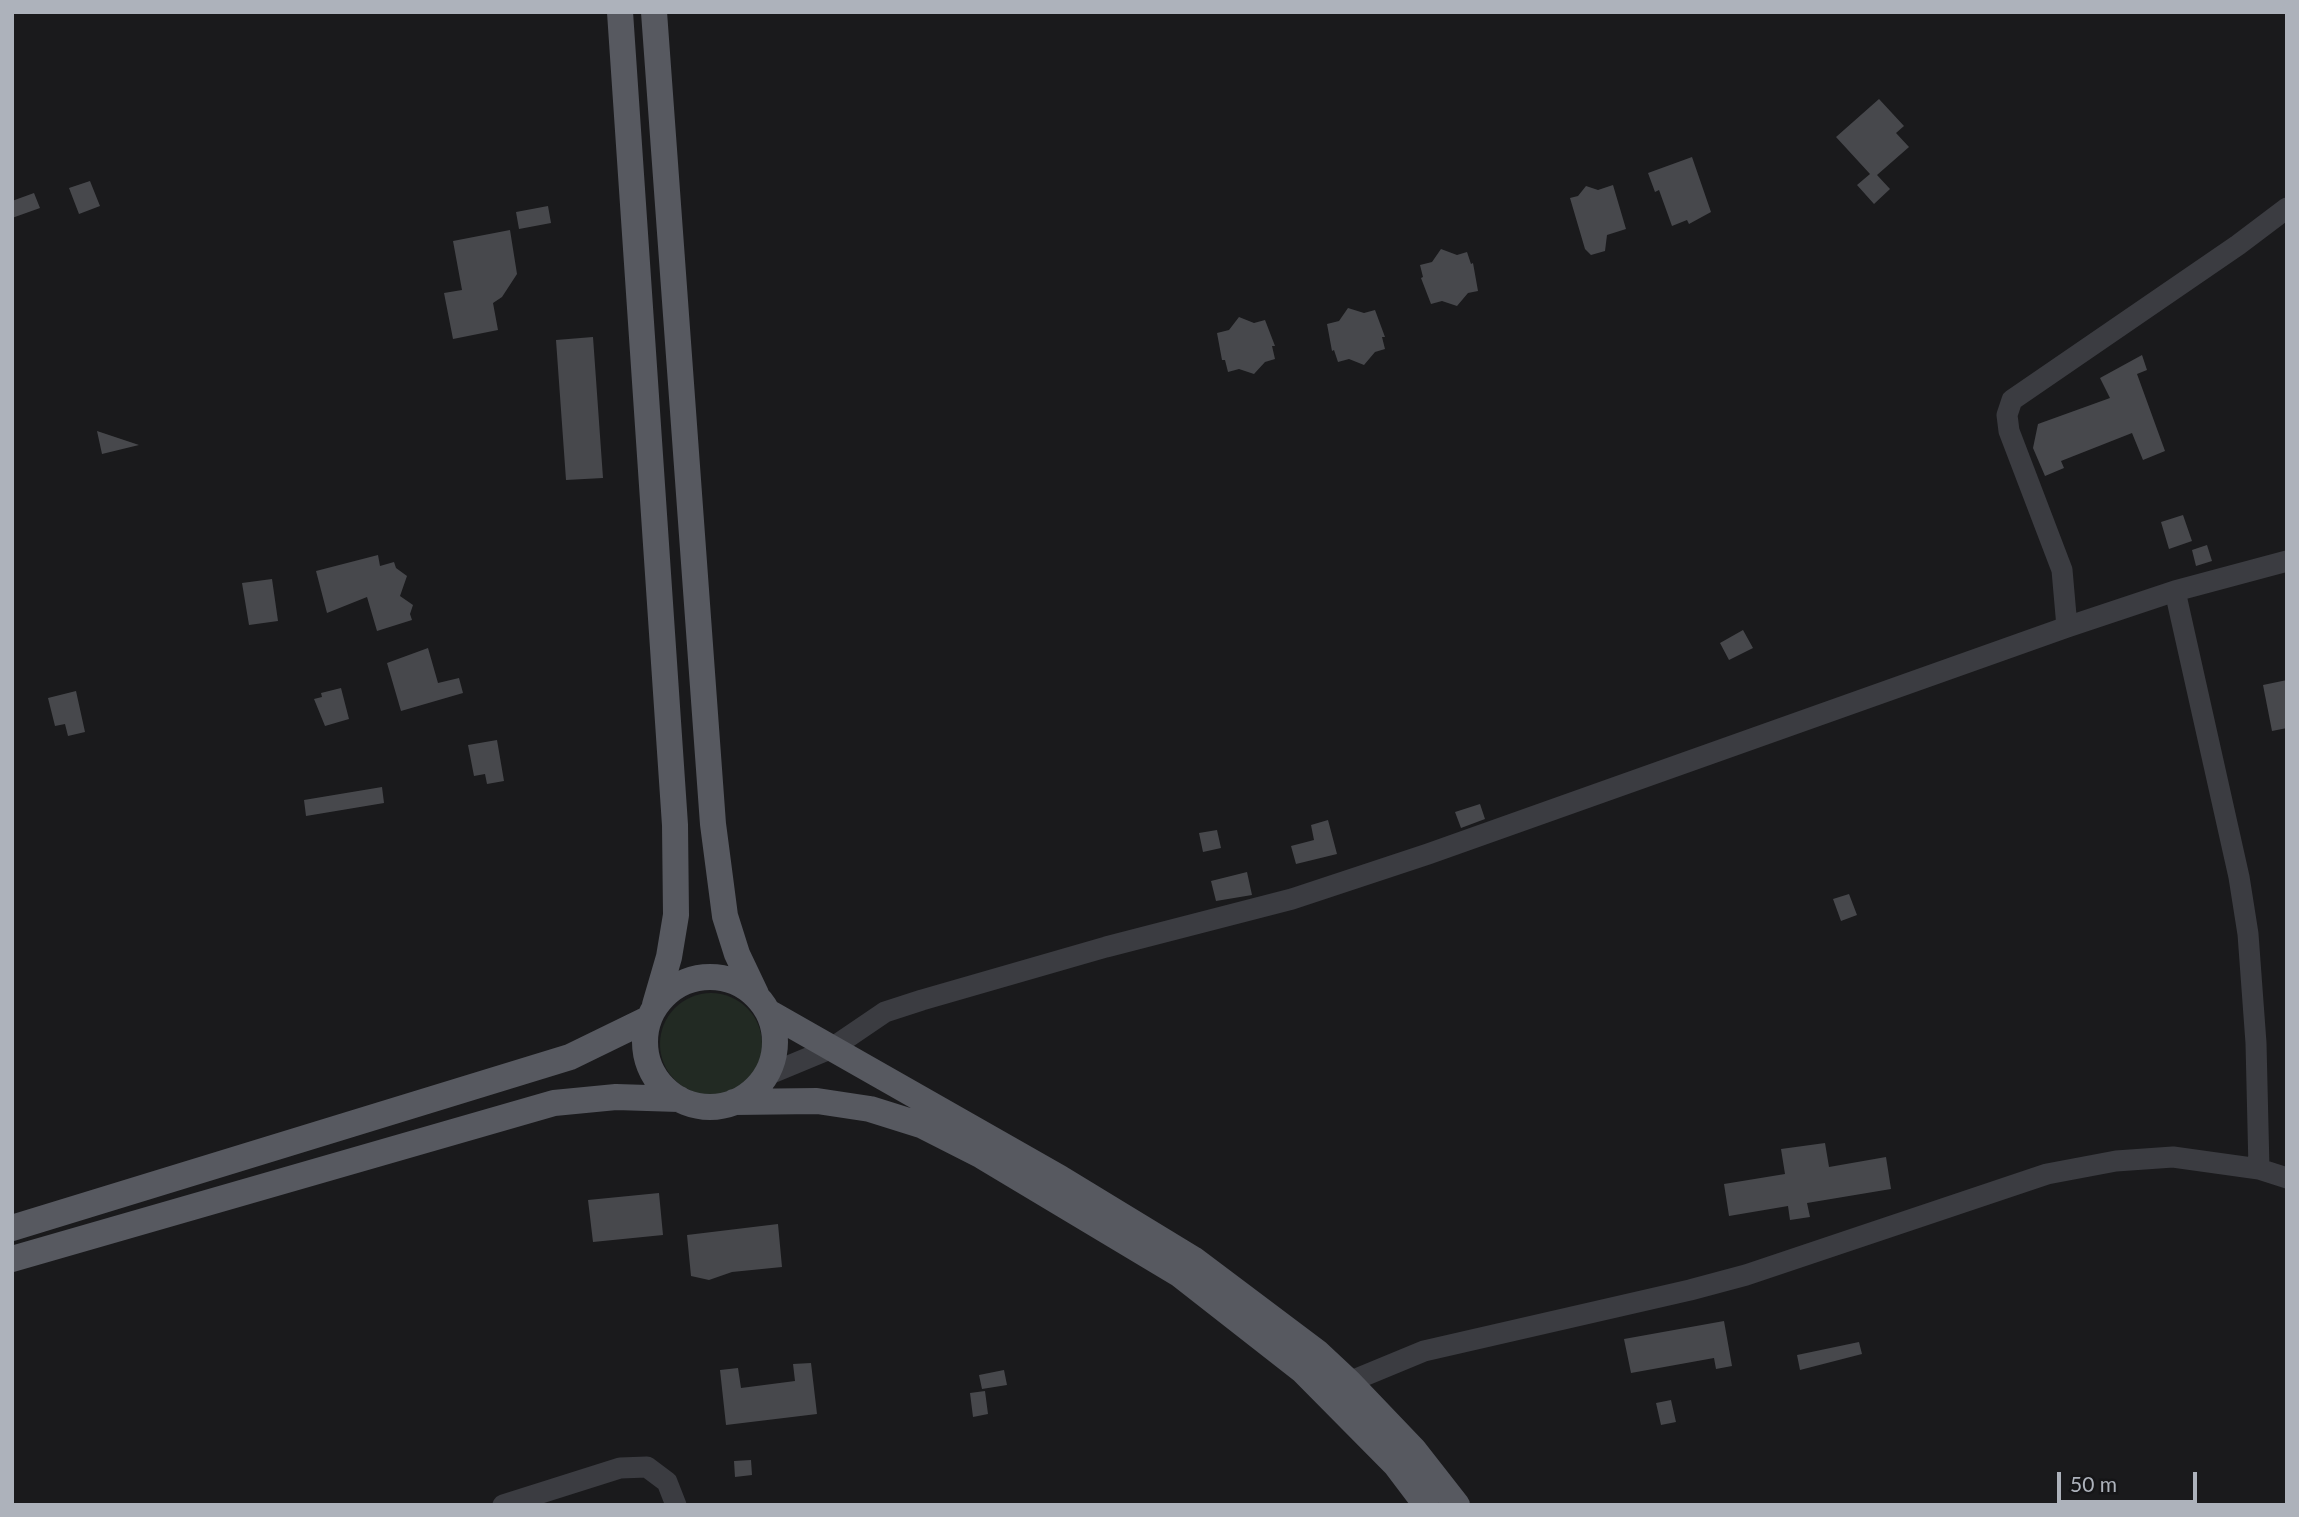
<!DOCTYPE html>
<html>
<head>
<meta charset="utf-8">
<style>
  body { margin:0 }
  #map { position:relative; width:2299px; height:1517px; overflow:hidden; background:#1a1a1c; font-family:Lato,sans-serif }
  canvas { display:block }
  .frame { position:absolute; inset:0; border:14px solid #adb2bb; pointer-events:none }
  .scale { position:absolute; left:2057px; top:1472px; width:140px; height:32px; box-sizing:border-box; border:4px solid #adb2bb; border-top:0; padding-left:9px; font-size:21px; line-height:24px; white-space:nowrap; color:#adb2bb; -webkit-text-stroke:5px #151517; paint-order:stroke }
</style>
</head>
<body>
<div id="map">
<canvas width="2299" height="1517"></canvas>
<div class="frame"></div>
<div class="scale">50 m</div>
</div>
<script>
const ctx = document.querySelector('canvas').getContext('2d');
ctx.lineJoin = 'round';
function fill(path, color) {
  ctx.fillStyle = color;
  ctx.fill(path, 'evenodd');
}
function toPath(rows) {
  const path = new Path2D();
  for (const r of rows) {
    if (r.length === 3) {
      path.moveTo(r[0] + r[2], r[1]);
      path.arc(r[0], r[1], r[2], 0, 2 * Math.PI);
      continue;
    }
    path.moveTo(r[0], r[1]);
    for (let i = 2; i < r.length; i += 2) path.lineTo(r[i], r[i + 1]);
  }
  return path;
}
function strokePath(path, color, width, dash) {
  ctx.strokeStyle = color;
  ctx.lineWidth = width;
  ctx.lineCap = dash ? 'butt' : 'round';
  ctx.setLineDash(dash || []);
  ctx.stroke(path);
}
const green = toPath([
  [711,1044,51]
]);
const building = toPath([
  [1879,99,1904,126,1896,133,1909,147,1877,175,1890,189,1874,204,1857,185,1870,174,1836,137],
  [1692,157,1711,212,1689,224,1687,220,1672,226,1659,190,1655,192,1648,173],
  [90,181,100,206,79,214,69,188],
  [1613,185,1626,229,1607,235,1605,251,1591,255,1585,249,1570,198,1578,196,1586,186,1598,190],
  [34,193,40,208,12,218,12,201],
  [548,206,551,223,519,229,516,212],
  [510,230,517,274,502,297,493,303,498,330,453,339,444,293,462,290,453,241],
  [1441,249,1457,255,1467,252,1471,264,1473,263,1478,291,1468,293,1457,306,1442,301,1431,304,1421,278,1423,277,1420,265,1432,262],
  [1348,308,1364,313,1375,310,1385,337,1382,337,1385,349,1375,352,1364,365,1349,359,1338,362,1334,350,1332,351,1327,324,1339,321],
  [1239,317,1254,323,1265,320,1275,346,1272,346,1275,359,1265,362,1254,374,1239,369,1228,372,1225,360,1222,360,1217,333,1229,330],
  [593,337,603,478,566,480,556,340],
  [2142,355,2147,370,2137,374,2165,451,2143,460,2132,433,2061,461,2064,468,2045,476,2033,448,2038,424,2110,398,2100,378],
  [97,431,139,445,102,454],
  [2183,515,2192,541,2169,549,2161,522],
  [2207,545,2212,561,2196,566,2192,550],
  [378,555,380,566,394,562,396,568,407,576,400,596,413,605,410,614,412,620,377,631,367,597,327,613,316,571],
  [272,579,278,621,249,625,242,583],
  [1743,630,1753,648,1729,660,1720,643],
  [428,648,438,683,459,678,463,693,401,711,387,663],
  [2287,680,2287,728,2272,731,2263,685],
  [341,688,349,719,325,726,314,699,322,697,321,693],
  [76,691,85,732,68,736,65,724,55,726,48,698],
  [497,740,504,781,487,784,485,774,474,776,468,745],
  [382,787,384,803,306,816,304,800],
  [1480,804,1485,819,1461,828,1455,812],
  [1328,820,1337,854,1296,864,1291,846,1314,840,1311,825],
  [1217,830,1221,848,1203,852,1199,833],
  [1247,872,1252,895,1216,901,1211,881],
  [1849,894,1857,915,1841,921,1833,899],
  [1825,1143,1829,1167,1886,1157,1891,1189,1807,1203,1810,1217,1790,1220,1788,1206,1729,1216,1724,1184,1785,1174,1781,1149],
  [659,1193,663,1235,593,1242,588,1200],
  [778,1224,782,1267,732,1272,709,1280,691,1276,687,1235],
  [1724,1321,1732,1366,1716,1369,1714,1358,1631,1373,1624,1339],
  [1859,1342,1862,1354,1800,1370,1797,1355],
  [811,1363,817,1414,726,1425,720,1370,738,1368,741,1388,795,1381,793,1364],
  [1004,1370,1007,1385,982,1389,979,1375],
  [985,1391,988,1414,973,1417,970,1393],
  [1671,1400,1676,1422,1661,1425,1656,1403],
  [751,1460,752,1475,735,1477,734,1461]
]);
const minor = toPath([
  [2175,591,2239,877,2248,934,2256,1043,2259,1169],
  [2067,627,2062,570,2009,431,2007,415,2012,400,2238,245,2287,208],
  [767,1075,832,1048,885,1012,922,1000,1106,947,1292,899,1428,854,2067,627,2175,591,2287,561],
  [1349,1382,1424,1351,1690,1290,1746,1275,2047,1174,2116,1161,2173,1157,2259,1169,2287,1178],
  [503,1505,620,1468,647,1467,667,1482,676,1505]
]);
const major = toPath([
  [620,12,675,825,676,915,669,957,655,1005],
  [654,12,713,824,725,916,737,954,756,994],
  [710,1042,65],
  [770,1013,1060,1178,1193,1259,1318,1353,1349,1382,1414,1450,1457,1505],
  [734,1102,817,1101,870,1109,921,1125,982,1156,1179,1274,1303,1371,1395,1464,1426,1505],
  [12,1228,570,1057,648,1019],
  [12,1259,554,1103,616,1097,679,1099]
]);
fill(green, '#222a23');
fill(building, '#47484c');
strokePath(minor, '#3b3c41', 21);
strokePath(major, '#575960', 26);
</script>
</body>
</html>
